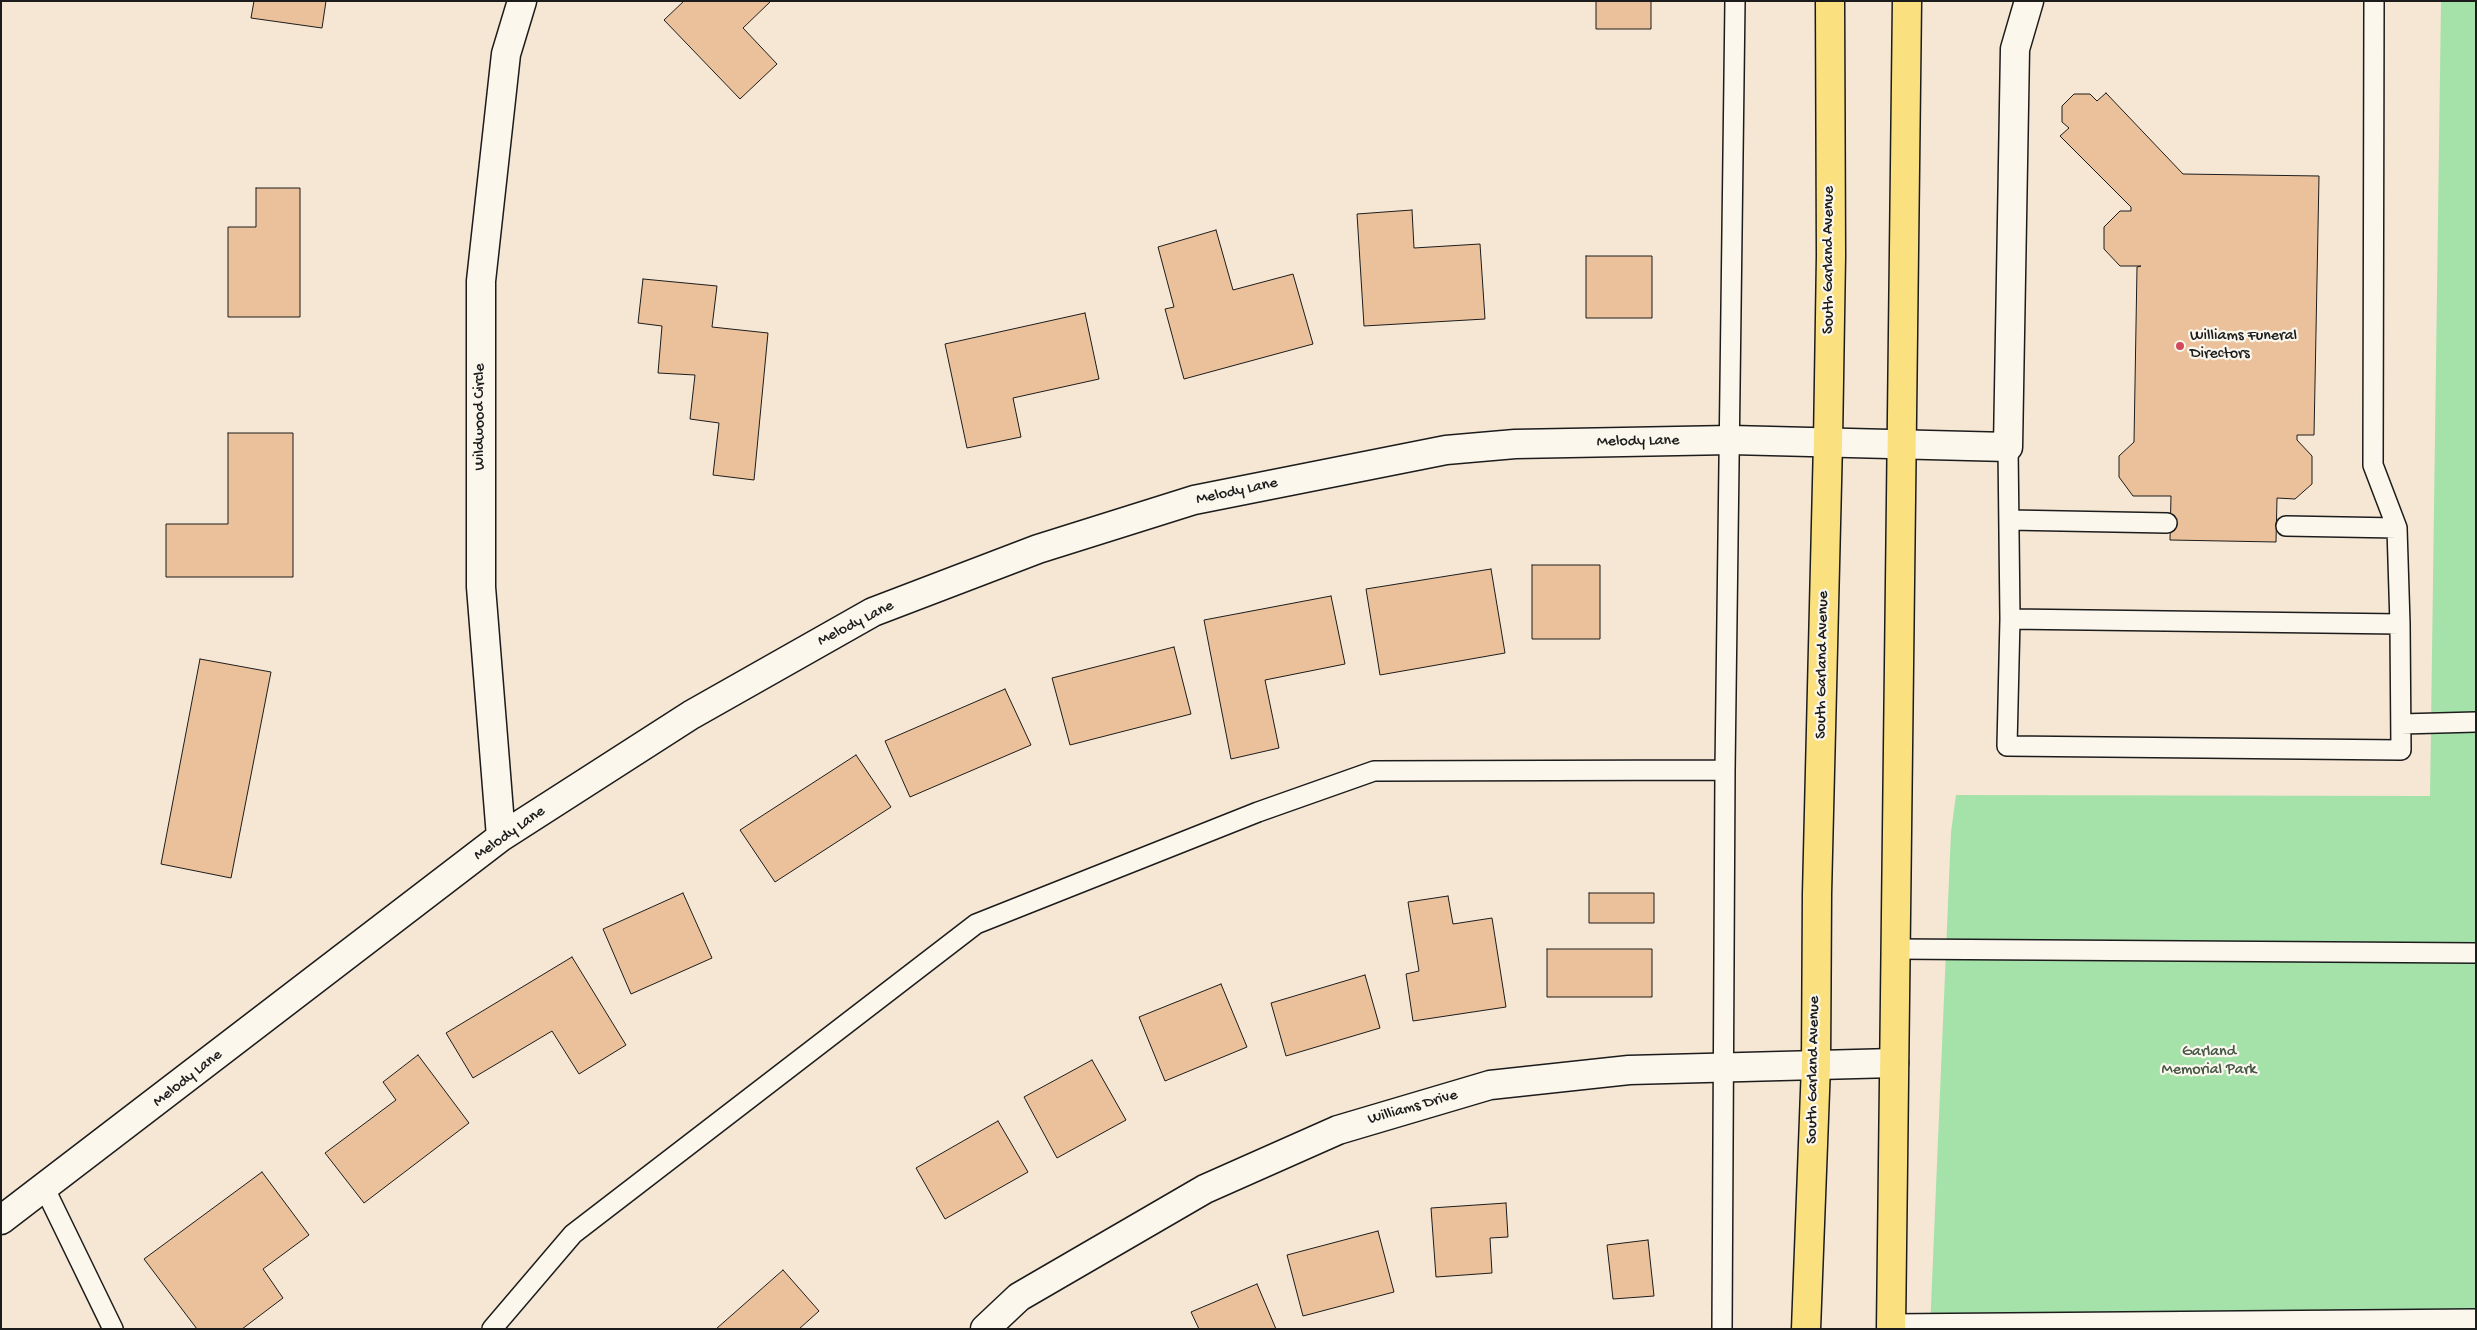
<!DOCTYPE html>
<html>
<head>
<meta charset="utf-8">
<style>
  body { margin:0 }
  #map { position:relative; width:2477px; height:1330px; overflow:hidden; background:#f6e7d4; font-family:"Gochi Hand",sans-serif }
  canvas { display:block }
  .frame { position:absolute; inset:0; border:2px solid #1c1c1c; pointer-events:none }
</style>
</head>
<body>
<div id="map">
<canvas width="2477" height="1330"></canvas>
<div class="frame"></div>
</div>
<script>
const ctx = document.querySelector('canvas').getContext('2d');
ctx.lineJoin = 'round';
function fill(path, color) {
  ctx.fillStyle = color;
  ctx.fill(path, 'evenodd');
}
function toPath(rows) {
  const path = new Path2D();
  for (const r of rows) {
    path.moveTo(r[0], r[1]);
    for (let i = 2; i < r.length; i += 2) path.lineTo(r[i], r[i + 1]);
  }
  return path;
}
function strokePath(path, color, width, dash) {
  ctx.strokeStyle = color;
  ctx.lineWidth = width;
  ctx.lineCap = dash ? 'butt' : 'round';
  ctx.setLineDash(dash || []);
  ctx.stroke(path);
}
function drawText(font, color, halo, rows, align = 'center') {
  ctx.font = font + ' "Gochi Hand",sans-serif';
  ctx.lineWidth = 4.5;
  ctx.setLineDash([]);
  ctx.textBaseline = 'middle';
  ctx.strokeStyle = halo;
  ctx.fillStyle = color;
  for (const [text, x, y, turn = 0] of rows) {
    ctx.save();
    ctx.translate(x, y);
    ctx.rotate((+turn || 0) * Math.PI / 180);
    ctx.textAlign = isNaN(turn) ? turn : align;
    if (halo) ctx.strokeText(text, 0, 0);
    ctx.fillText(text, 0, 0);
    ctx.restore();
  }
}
const green = toPath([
  [2441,1,2476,1,2476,1329,1930,1329,1951,832,1956,795,2430,796]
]);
const building = toPath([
  [254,1,326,1,322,28,251,18,254,1],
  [684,1,771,1,743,28,777,64,740,99,664,20,684,1],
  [1596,1,1651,1,1651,29,1596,29,1596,1],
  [2106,93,2183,174,2319,176,2314,435,2297,435,2297,440,2312,456,2312,484,2295,499,2277,498,2276,542,2170,540,2171,496,2133,496,2119,477,2119,456,2134,442,2137,267,2141,266,2120,266,2104,249,2104,227,2120,211,2131,211,2131,207,2060,136,2069,128,2062,122,2062,106,2074,94,2090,94,2097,101,2106,93],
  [256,188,300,188,300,317,228,317,228,227,256,227,256,188],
  [1412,210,1414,248,1480,244,1485,319,1364,326,1357,214,1412,210],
  [1216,230,1233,290,1293,274,1313,344,1184,379,1165,309,1174,307,1158,247,1216,230],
  [1586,256,1652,256,1652,318,1586,318,1586,256],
  [643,279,717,286,712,327,768,333,754,480,713,475,719,423,690,419,695,375,658,373,662,326,638,323,643,279],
  [1085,313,1099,379,1013,398,1021,437,967,448,945,344,1085,313],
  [228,433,293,433,293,577,166,577,166,524,228,524,228,433],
  [1532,565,1600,565,1600,639,1532,639,1532,565],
  [1491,569,1505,653,1380,675,1366,589,1491,569],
  [1331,596,1345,664,1265,680,1279,748,1231,759,1204,620,1331,596],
  [1174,647,1191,714,1070,745,1052,678,1174,647],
  [200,659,271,672,231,878,161,864,200,659],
  [1005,689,1031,745,910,797,885,741,1005,689],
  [856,755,891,807,775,882,740,830,856,755],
  [683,893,712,958,631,994,603,929,683,893],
  [1589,893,1654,893,1654,923,1589,923,1589,893],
  [1448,896,1453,924,1492,918,1506,1007,1413,1021,1406,974,1419,971,1408,902,1448,896],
  [1547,949,1652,949,1652,997,1547,997,1547,949],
  [572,957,626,1045,579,1074,552,1031,473,1078,446,1033,572,957],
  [1365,975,1380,1028,1286,1056,1271,1003,1365,975],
  [1221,984,1247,1047,1165,1081,1139,1017,1221,984],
  [418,1055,469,1123,364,1203,325,1153,396,1100,383,1082,418,1055],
  [1092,1060,1126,1120,1057,1158,1024,1097,1092,1060],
  [998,1121,1028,1172,945,1219,916,1168,998,1121],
  [262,1172,309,1235,263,1269,283,1298,242,1329,197,1329,144,1259,262,1172],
  [1506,1203,1508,1237,1490,1238,1492,1273,1436,1277,1431,1208,1506,1203],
  [1378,1231,1394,1292,1303,1316,1287,1255,1378,1231],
  [1648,1240,1654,1296,1613,1299,1607,1245,1648,1240],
  [783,1270,819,1311,799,1329,716,1329,783,1270],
  [1257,1284,1276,1329,1199,1329,1191,1312,1257,1284]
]);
const service = toPath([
  [2374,1,2373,465,2397,528],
  [2008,447,2010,619,2007,746,2401,750,2400,624,2010,619],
  [2010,520,2167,523],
  [2286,526,2397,528,2400,624],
  [2401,724,2476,722],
  [1895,949,2476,953],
  [45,1189,113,1329],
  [1891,1324,2476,1319],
  [492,1329,573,1234,976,924,1258,812,1374,771,1725,770],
  [1722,1329,1725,770,1735,1]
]);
const minor = toPath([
  [501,837,481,587,481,281,506,54,522,1],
  [1,1220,501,837,691,715,873,612,1038,549,1194,500,1446,450,1515,444,1731,440,2008,447,2015,49,2029,1],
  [985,1329,1019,1297,1205,1189,1338,1130,1490,1085,1629,1070,1894,1063]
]);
const primary = toPath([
  [1806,1329,1816,1065,1817,894,1828,442,1831,256,1830,1],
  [1891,1329,1907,1]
]);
const markers = [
  [2180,346,5,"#d1495b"]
];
const streetNames = [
  ["South Garland Avenue",1830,260,-90],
  ["Wildwood Circle",481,417,-90],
  ["Melody Lane",1638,442,-1],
  ["Melody Lane",1237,492,-12],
  ["Melody Lane",856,624,-27],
  ["South Garland Avenue",1823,665,-89],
  ["Melody Lane",510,834,-35],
  ["South Garland Avenue",1814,1070,-89],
  ["Melody Lane",188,1079,-38],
  ["Williams Drive",1413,1108,-16]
];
const poiNames = [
  ["Williams Funeral",2190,337],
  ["Directors",2190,355]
];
const parkNames = [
  ["Garland",2209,1053],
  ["Memorial Park",2209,1071]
];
fill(green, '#a5e2aa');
fill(building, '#ebc19b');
strokePath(building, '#1c1c1c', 1);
strokePath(service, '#1c1c1c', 22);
strokePath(minor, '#1c1c1c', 31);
strokePath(primary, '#1c1c1c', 31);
strokePath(service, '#fbf7ec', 19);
strokePath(minor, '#fbf7ec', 28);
strokePath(primary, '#fbe080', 28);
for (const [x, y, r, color] of markers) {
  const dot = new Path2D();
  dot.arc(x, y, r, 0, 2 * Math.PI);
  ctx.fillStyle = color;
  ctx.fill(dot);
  strokePath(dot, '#fbf7ec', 2);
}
drawText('16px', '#1c1c1c', '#fbf7ec', streetNames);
drawText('16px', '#1c1c1c', '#fbf7ec', poiNames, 'left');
drawText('16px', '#455747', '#fbf7ec', parkNames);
</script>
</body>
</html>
